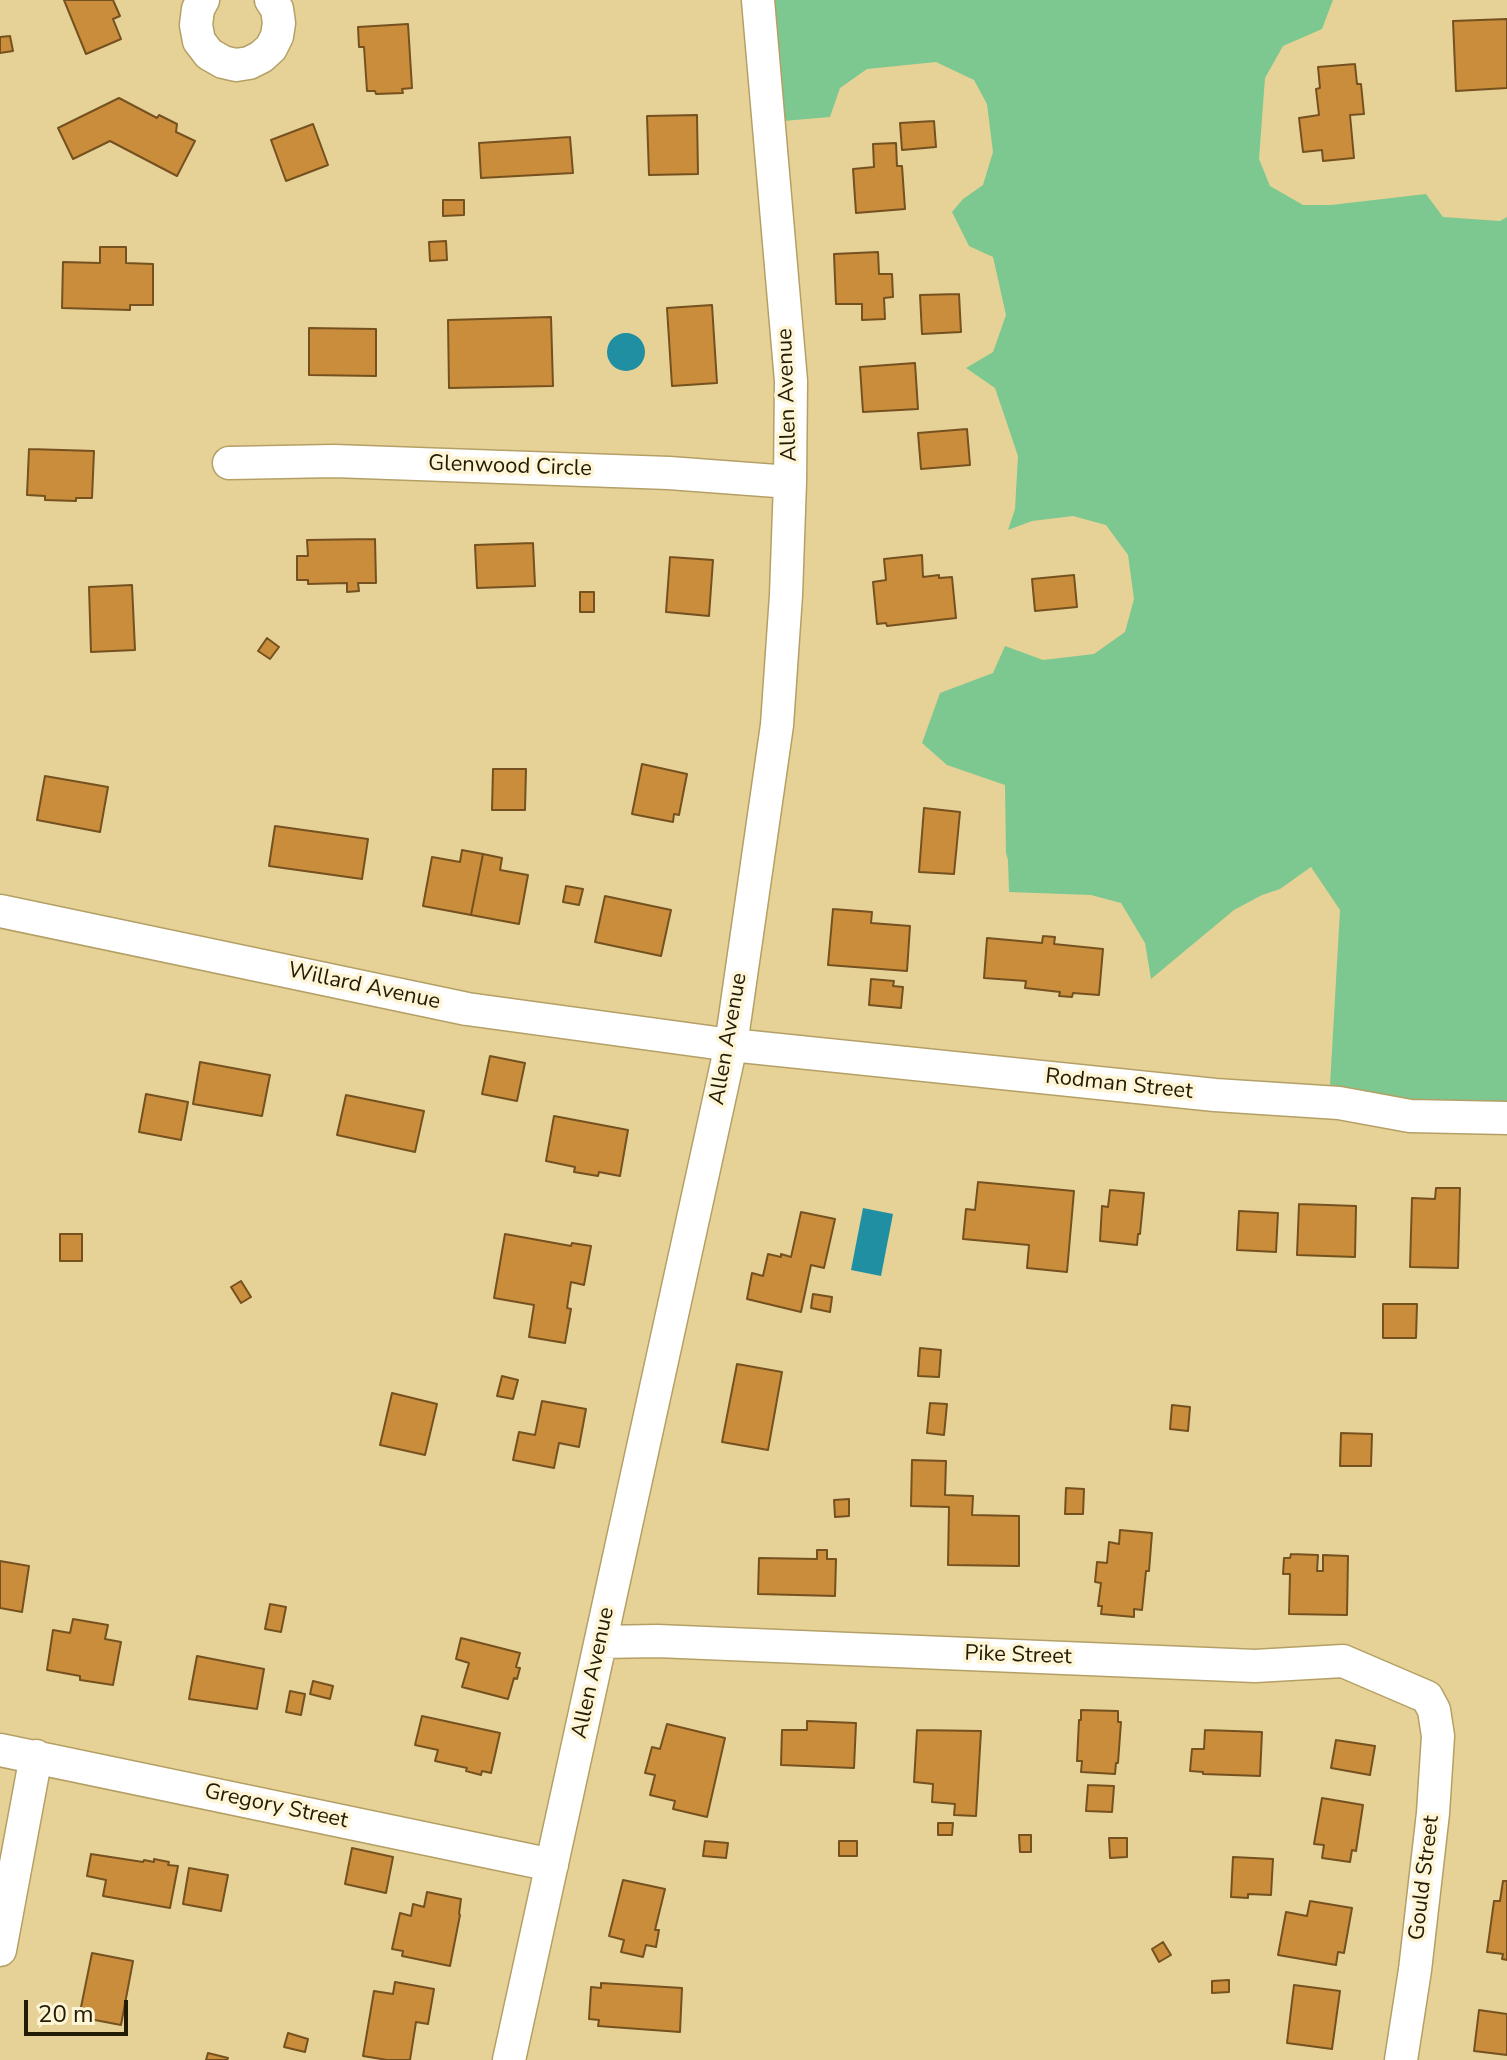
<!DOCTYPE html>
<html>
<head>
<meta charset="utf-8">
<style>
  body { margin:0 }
  #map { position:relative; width:1507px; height:2060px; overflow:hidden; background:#e6d296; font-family:"Nunito Sans",sans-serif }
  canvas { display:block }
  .scale { position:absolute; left:24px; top:2000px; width:104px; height:36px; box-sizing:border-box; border:4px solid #231c04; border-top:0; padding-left:10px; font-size:24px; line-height:28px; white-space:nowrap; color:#231c04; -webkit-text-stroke:6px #fef4d6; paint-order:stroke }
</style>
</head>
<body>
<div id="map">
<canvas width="1507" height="2060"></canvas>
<div class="scale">20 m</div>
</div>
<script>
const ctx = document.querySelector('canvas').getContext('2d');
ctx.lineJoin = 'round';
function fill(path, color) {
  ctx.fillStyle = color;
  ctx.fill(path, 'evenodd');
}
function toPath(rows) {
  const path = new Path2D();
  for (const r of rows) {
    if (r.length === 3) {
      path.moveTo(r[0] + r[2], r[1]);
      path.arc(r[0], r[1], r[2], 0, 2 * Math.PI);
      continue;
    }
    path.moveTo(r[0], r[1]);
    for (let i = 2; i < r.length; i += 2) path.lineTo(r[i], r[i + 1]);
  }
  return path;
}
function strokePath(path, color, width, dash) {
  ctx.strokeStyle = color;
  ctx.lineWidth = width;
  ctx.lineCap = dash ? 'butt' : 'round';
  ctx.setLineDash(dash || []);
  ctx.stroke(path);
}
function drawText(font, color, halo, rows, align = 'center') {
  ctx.font = font + ' "Nunito Sans",sans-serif';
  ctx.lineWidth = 7;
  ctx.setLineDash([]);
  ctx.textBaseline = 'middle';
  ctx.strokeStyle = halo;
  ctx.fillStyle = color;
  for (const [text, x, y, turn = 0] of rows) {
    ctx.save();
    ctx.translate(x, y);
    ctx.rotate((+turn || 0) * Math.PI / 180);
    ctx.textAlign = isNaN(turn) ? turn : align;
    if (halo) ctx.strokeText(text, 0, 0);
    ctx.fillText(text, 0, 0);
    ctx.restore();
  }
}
const green = toPath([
  [746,0,1333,0,1322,29,1283,46,1265,78,1259,159,1270,186,1303,205,1331,205,1426,194,1443,217,1500,221,1507,217,1507,1116,1329,1103,1340,910,1311,867,1280,889,1262,895,1234,910,1151,979,1145,943,1121,903,1091,895,1009,892,1008,860,1006,853,1005,785,947,765,922,743,940,693,993,673,1005,646,1043,660,1094,654,1125,632,1134,599,1128,555,1106,525,1073,516,1032,521,1008,530,1015,509,1018,456,995,388,966,368,993,352,1006,315,993,257,969,246,952,212,963,199,983,185,993,152,987,104,974,80,936,62,867,69,840,88,830,117,760,123]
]);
const water = toPath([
  [626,352,19],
  [863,1208,893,1214,881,1276,851,1270]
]);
const building = toPath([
  [64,0,113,0,120,16,113,19,121,39,86,54,64,0],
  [1507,19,1507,88,1456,91,1453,21,1507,19],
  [408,24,412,88,402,89,403,93,376,94,375,91,367,91,364,47,359,47,358,27,408,24],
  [10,36,13,51,0,53,0,37,10,36],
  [1355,64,1357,84,1361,84,1364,114,1350,115,1354,158,1323,161,1322,150,1303,152,1299,118,1319,115,1316,89,1320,88,1318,67,1355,64],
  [119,98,157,118,159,115,177,124,176,132,195,141,177,176,110,141,73,159,58,128,119,98],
  [697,115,698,174,649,175,647,116,697,115],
  [934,121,936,147,902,150,900,123,934,121],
  [313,124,328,165,286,181,271,140,313,124],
  [570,137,573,173,481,178,479,143,570,137],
  [896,143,897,166,902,166,905,209,856,213,853,169,874,167,873,144,896,143],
  [443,200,464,200,464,215,443,216,443,200],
  [446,241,447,260,430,261,429,242,446,241],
  [100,247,126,247,126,263,153,264,153,305,130,305,130,310,62,308,63,262,100,263,100,247],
  [878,252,879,274,892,274,893,297,884,298,885,319,862,320,862,304,836,304,834,254,878,252],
  [959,294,961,332,922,334,920,295,959,294],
  [712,305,717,383,672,386,667,308,712,305],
  [551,317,553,386,449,388,448,320,551,317],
  [309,328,376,329,376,376,309,375,309,328],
  [915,363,918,409,863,412,860,367,915,363],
  [967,429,970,465,921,469,918,433,967,429],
  [29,449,94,451,92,498,76,498,76,501,45,500,45,496,27,495,29,449],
  [375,539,376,583,358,583,359,591,347,592,347,583,308,584,308,580,297,580,297,556,308,556,307,540,375,539],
  [533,543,535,586,477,588,475,545,533,543],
  [922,555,923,577,939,575,939,578,952,577,956,618,887,626,886,623,877,624,873,582,886,580,884,559,922,555],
  [670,557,713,560,709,616,666,612,670,557],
  [1074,575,1077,607,1035,611,1032,579,1074,575],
  [132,585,135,650,91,652,89,587,132,585],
  [580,592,594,592,594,612,580,612,580,592],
  [267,638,279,647,270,659,258,651,267,638],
  [642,764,687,774,679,815,674,814,673,822,632,814,642,764],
  [493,769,526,769,525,810,492,810,493,769],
  [45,776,108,787,100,832,37,820,45,776],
  [924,808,960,812,954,874,919,872,924,808],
  [275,826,368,839,362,879,269,866,275,826],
  [462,850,483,854,471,915,423,906,432,857,460,862,462,850],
  [483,854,502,858,500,870,528,875,519,924,471,915,483,854],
  [566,886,583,889,579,905,563,902,566,886],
  [605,896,671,910,661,956,595,942,605,896],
  [833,909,872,912,871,923,910,926,907,971,828,965,833,909],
  [1043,936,1055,937,1054,944,1103,949,1099,995,1073,993,1072,997,1059,996,1060,992,1025,988,1026,981,984,978,987,938,1042,943,1043,936],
  [871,979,894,981,893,986,903,987,901,1008,869,1005,871,979],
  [490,1056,525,1063,517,1101,482,1094,490,1056],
  [200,1062,270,1075,262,1116,193,1104,200,1062],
  [146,1094,188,1102,181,1140,139,1132,146,1094],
  [346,1095,424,1111,415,1152,337,1135,346,1095],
  [554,1116,628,1130,620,1176,599,1172,598,1176,574,1172,575,1167,546,1161,554,1116],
  [978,1182,1074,1191,1067,1272,1027,1268,1029,1245,963,1239,966,1209,975,1210,978,1182],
  [1436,1188,1460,1188,1458,1268,1410,1267,1412,1198,1435,1199,1436,1188],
  [1110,1190,1144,1193,1140,1234,1138,1234,1137,1245,1100,1241,1102,1206,1108,1207,1110,1190],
  [1299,1204,1356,1206,1355,1257,1297,1255,1299,1204],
  [1239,1211,1278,1213,1276,1252,1237,1250,1239,1211],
  [801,1212,835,1219,824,1268,811,1265,801,1312,747,1299,752,1273,763,1276,768,1254,781,1257,781,1254,791,1257,801,1212],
  [60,1234,82,1234,82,1261,60,1261,60,1234],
  [505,1234,571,1246,572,1243,591,1246,584,1285,571,1282,567,1308,571,1309,565,1343,529,1337,534,1305,494,1298,505,1234],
  [241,1281,251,1297,241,1303,231,1287,241,1281],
  [813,1294,832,1297,830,1312,811,1308,813,1294],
  [1383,1304,1417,1304,1416,1338,1383,1338,1383,1304],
  [920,1348,941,1350,939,1377,918,1376,920,1348],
  [737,1364,782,1372,768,1450,722,1442,737,1364],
  [502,1376,518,1380,513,1399,497,1396,502,1376],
  [392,1393,437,1404,425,1455,380,1445,392,1393],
  [542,1401,586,1409,579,1447,559,1443,554,1468,513,1460,519,1432,535,1435,542,1401],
  [930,1403,947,1404,944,1435,927,1433,930,1403],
  [1172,1405,1190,1407,1188,1431,1170,1429,1172,1405],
  [1341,1433,1372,1434,1371,1466,1340,1466,1341,1433],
  [912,1460,946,1461,945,1495,973,1496,972,1515,1019,1516,1019,1566,948,1565,949,1507,911,1506,912,1460],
  [1066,1488,1084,1489,1083,1514,1065,1514,1066,1488],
  [849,1499,849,1516,835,1517,834,1500,849,1499],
  [1120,1530,1152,1533,1149,1571,1146,1571,1142,1610,1134,1609,1134,1617,1101,1614,1102,1606,1098,1606,1101,1583,1095,1582,1097,1562,1107,1563,1109,1542,1119,1544,1120,1530],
  [817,1550,827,1550,827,1559,836,1559,835,1596,758,1594,759,1558,817,1559,817,1550],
  [1291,1554,1318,1555,1317,1571,1323,1571,1323,1555,1348,1556,1347,1615,1289,1614,1290,1574,1283,1574,1284,1558,1290,1558,1291,1554],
  [0,1561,29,1566,22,1612,0,1608,0,1561],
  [270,1604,286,1607,281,1632,265,1629,270,1604],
  [73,1619,108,1625,105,1639,121,1642,113,1685,80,1680,80,1676,47,1670,53,1630,70,1633,73,1619],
  [461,1638,520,1653,516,1667,520,1668,517,1679,514,1678,508,1699,462,1687,469,1663,456,1659,461,1638],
  [197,1656,264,1669,257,1709,189,1699,197,1656],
  [313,1681,333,1686,330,1699,310,1694,313,1681],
  [290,1691,305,1694,301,1715,286,1712,290,1691],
  [1081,1710,1118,1711,1118,1722,1121,1722,1118,1763,1116,1763,1115,1774,1081,1772,1082,1761,1077,1761,1079,1720,1081,1720,1081,1710],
  [422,1716,500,1733,491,1773,482,1771,481,1775,466,1771,467,1768,435,1761,438,1750,415,1745,422,1716],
  [807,1721,856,1723,854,1768,781,1765,782,1730,807,1730,807,1721],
  [667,1724,725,1738,707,1817,673,1809,675,1801,650,1795,655,1775,645,1773,652,1747,660,1749,667,1724],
  [917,1730,981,1731,976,1816,954,1815,955,1804,932,1802,933,1784,914,1782,917,1730],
  [1205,1730,1262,1732,1260,1776,1203,1774,1203,1772,1190,1771,1192,1749,1204,1749,1205,1730],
  [1336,1740,1375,1746,1370,1775,1331,1768,1336,1740],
  [1088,1785,1114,1786,1112,1812,1086,1811,1088,1785],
  [1322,1798,1363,1805,1356,1851,1352,1850,1350,1862,1322,1858,1324,1845,1314,1844,1322,1798],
  [938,1823,953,1823,952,1835,938,1835,938,1823],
  [1019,1835,1031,1835,1031,1852,1020,1852,1019,1835],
  [1109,1838,1127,1838,1127,1857,1110,1858,1109,1838],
  [705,1841,728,1843,726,1858,703,1856,705,1841],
  [839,1841,857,1841,857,1856,839,1856,839,1841],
  [352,1848,393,1857,386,1893,345,1884,352,1848],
  [91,1854,143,1862,144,1860,154,1862,154,1859,169,1862,168,1865,178,1866,170,1908,103,1896,106,1880,87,1876,91,1854],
  [1233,1857,1273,1859,1271,1895,1248,1894,1248,1898,1231,1897,1233,1857],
  [189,1868,228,1875,221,1911,183,1904,189,1868],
  [623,1880,665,1889,655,1930,659,1930,656,1947,646,1945,643,1957,621,1952,624,1940,609,1936,623,1880],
  [1503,1881,1507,1881,1507,1960,1502,1959,1503,1954,1487,1952,1494,1901,1500,1901,1503,1881],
  [427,1892,461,1899,459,1914,460,1915,450,1966,402,1956,403,1951,392,1949,400,1913,411,1916,413,1904,424,1907,427,1892],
  [1310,1901,1352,1908,1344,1953,1338,1952,1336,1965,1278,1955,1286,1912,1307,1916,1310,1901],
  [1163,1942,1171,1955,1159,1962,1152,1949,1163,1942],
  [92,1953,133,1961,121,2025,79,2017,92,1953],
  [1229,1980,1229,1992,1212,1993,1212,1981,1229,1980],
  [395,1982,434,1989,428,2024,416,2022,410,2060,387,2060,363,2056,374,1991,393,1994,395,1982],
  [601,1983,682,1988,680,2032,598,2026,599,2020,589,2019,591,1987,601,1988,601,1983],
  [1294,1985,1340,1991,1332,2049,1287,2043,1294,1985],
  [1479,2010,1507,2014,1507,2055,1474,2051,1479,2010],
  [288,2033,308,2039,305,2052,284,2047,288,2033],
  [208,2053,228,2058,227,2060,206,2060,208,2053]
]);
const minor = toPath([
  [203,0,198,9,196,25,199,41,209,54,223,62,236,65,249,63,261,57,271,48,277,36,279,23,277,9,271,0],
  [229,463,334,461,669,473,790,482],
  [0,911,467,1009,731,1045,1215,1095,1339,1103,1410,1116,1507,1118],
  [601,1642,657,1641,1255,1666,1343,1661,1427,1697,1434,1710,1438,1736,1433,1813,1415,1970,1401,2060],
  [0,1750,552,1865],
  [0,1950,36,1756],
  [509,2060,731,1045,777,725,786,595,790,482,791,381,758,0]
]);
const streetNames = [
  ["Allen Avenue",788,395,-92],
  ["Glenwood Circle",510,467,2],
  ["Willard Avenue",364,987,12],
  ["Allen Avenue",729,1039,-80],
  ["Rodman Street",1119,1085,6],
  ["Pike Street",1018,1656,2],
  ["Allen Avenue",594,1673,-78],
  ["Gregory Street",276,1807,12],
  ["Gould Street",1425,1878,-83]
];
fill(green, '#7cc890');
fill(water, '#218fa2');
fill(building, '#c98d3c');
strokePath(building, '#755120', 2);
strokePath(minor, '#b4a066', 35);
strokePath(minor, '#fff', 32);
drawText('22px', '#231c04', '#fef4d6', streetNames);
</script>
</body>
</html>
